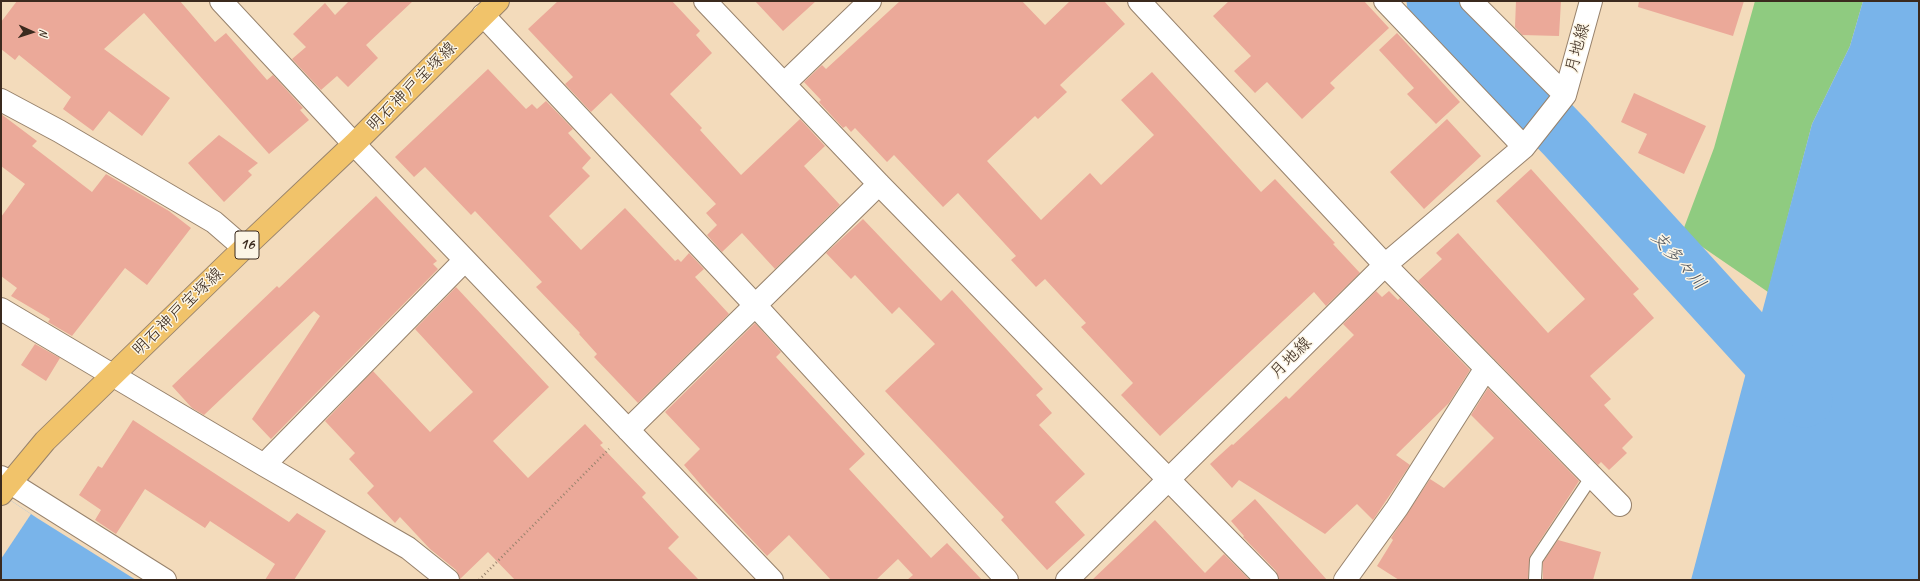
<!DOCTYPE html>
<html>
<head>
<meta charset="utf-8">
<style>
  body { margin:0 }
  #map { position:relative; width:1920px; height:581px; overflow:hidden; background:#f3dbbb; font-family:Caveat,sans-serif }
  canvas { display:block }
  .frame { position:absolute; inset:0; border:2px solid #3b2a1e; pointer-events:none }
  .north { position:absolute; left:12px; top:12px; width:40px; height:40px; -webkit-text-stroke:3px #fcf5e5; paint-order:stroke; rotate:93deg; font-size:11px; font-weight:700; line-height:16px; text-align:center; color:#3b2a1e }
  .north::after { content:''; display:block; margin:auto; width:14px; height:18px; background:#3b2a1e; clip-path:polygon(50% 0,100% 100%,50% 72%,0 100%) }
</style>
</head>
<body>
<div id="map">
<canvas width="1920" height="581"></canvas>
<div class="frame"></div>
<div class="north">N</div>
</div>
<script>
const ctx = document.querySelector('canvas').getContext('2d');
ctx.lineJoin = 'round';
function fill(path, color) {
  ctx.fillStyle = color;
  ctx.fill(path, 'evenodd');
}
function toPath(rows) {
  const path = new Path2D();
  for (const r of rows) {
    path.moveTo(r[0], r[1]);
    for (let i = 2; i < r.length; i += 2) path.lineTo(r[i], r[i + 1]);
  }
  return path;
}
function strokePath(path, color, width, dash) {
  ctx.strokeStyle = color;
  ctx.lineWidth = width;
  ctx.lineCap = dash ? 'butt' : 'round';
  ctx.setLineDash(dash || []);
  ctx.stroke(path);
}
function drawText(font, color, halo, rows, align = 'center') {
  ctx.font = font + ' Caveat,"Klee One",sans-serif';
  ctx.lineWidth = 3;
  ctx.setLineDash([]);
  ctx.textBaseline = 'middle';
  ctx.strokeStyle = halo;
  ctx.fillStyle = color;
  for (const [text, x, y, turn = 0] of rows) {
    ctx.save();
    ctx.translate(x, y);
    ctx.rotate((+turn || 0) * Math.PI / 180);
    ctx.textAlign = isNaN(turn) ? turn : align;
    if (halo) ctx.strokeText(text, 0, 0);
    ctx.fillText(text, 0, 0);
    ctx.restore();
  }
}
const green = toPath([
  [1755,1,1863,1,1850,46,1812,124,1768,292,1682,233,1714,148]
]);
const water = toPath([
  [1863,1,1919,1,1919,580,1691,580,1812,124,1850,46],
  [1,494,37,518,136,580,1,580]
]);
const pier = toPath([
  [1,494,31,514,1,559]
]);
const river = toPath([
  [1434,1,1565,137,1805,400]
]);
const building = toPath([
  [17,1,180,1,215,42,226,33,267,80,273,75,303,108,300,110,309,120,269,154,144,13,104,49,170,98,142,136,109,111,93,131,63,109,71,97,19,55,15,60,1,49,1,22],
  [349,1,413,1,366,45,378,58,348,87,337,76,321,90,292,59,306,47,293,34,325,3,335,15],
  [558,1,672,1,700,31,696,35,712,53,670,94,702,128,700,130,741,175,800,119,825,146,804,166,840,205,775,269,742,233,722,252,707,235,717,225,706,213,716,204,611,93,591,112,565,84,573,77,528,29],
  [755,1,816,1,783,31],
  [900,1,1022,1,1045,25,1070,1,1104,1,1125,24,1060,85,1067,92,1038,119,1035,116,987,161,1041,220,1090,173,1101,185,1154,135,1121,100,1152,72,1261,192,1275,179,1335,243,1333,244,1360,273,1326,306,1314,292,1160,436,1121,395,1133,383,1081,327,1086,323,1045,279,1036,287,1011,260,1016,256,958,193,943,207,894,155,887,162,855,128,851,132,846,126,843,128,819,102,821,100,804,82,822,65,826,69],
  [1229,1,1364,1,1389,28,1330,83,1335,88,1302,119,1267,82,1255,93,1234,71,1251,56,1213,16],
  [1516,1,1561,1,1559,36,1522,35,1515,27],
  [1639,1,1744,1,1733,36,1638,7],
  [1397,33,1460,102,1436,124,1407,94,1414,88,1379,50],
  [488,69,526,109,532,104,537,109,546,101,573,129,568,133,591,158,582,168,590,176,549,216,581,250,625,208,675,261,678,259,681,262,689,253,704,269,695,277,729,314,638,403,594,357,597,354,579,334,580,333,536,287,542,282,475,211,471,215,425,167,414,177,395,157],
  [1634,93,1706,126,1684,174,1638,153,1647,134,1621,122],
  [1,114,37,141,32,146,92,192,106,174,169,211,191,228,147,285,125,268,72,336,48,322,50,319,11,296,17,288,1,276,1,217,25,184,1,166],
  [1447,119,1481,156,1424,209,1390,172],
  [219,135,258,163,248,171,252,175,224,202,188,163],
  [1531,169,1639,289,1633,294,1654,318,1590,376,1611,399,1604,405,1633,437,1622,448,1627,453,1609,470,1601,462,1598,465,1418,281,1442,259,1436,253,1458,233,1548,333,1585,299,1496,201],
  [376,196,437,261,433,264,438,269,271,439,252,419,320,316,314,311,204,415,192,408,172,386,277,286,279,288],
  [863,219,941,301,952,290,1043,389,1036,395,1052,413,1039,425,1085,474,1055,502,1085,535,1047,570,1001,520,1004,517,885,391,935,344,899,307,892,314,855,275,851,279,826,253],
  [456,287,549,387,493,441,528,478,585,424,603,443,600,445,646,493,642,497,679,537,668,548,699,580,515,580,488,552,460,579,456,570,430,549,400,517,395,523,367,493,374,486,349,459,355,453,325,421,373,371,430,432,473,392,415,329],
  [1376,291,1382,297,1389,291,1398,300,1400,298,1470,370,1449,403,1396,455,1410,465,1373,520,1357,504,1325,534,1239,480,1232,488,1210,464,1232,444,1233,445,1286,396,1289,399,1354,335,1343,324],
  [755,323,781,352,776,357,865,454,849,469,931,558,947,543,982,580,907,580,913,575,898,559,876,580,831,580,789,535,767,556,707,492,684,465,700,449,665,412],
  [35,344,60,358,46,381,21,365],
  [1488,388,1579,481,1530,556,1528,580,1399,580,1377,566,1393,540,1391,538,1430,479,1444,488,1494,438,1471,415],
  [133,420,289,522,297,513,326,531,294,580,265,580,275,564,210,521,205,528,145,489,116,534,95,520,101,510,79,495,98,466,102,468],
  [1255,499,1327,580,1279,580,1276,571,1243,537,1244,536,1231,521],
  [1155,520,1205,573,1224,554,1250,580,1092,580],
  [1558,540,1601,552,1593,580,1543,580,1543,562]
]);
const path = toPath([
  [479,580,609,449]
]);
const lane = toPath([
  [1535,580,1536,560,1592,476]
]);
const street = toPath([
  [221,1,354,144,772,580],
  [705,1,879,184,1267,580],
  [1139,1,1385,265,1620,505],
  [1385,1,1524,147],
  [1471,1,1565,95],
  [483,15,755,305,1007,580],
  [784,84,870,1],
  [1,100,59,131,214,222,244,248],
  [1,309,264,465,408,548,448,580],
  [628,430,879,184],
  [264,465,465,260],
  [1,477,165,580],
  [1067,580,1385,265,1524,147,1565,95,1591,1],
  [1345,580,1397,508,1486,368]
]);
const primary = toPath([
  [1,494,45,441,244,248,354,144,498,1]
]);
const shields = [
  [247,245,24]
];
const shieldNames = [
  ["16",247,245]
];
const streetNames = [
  ["月地線",1578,48,-75],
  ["明石神戸宝塚線",412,87,-45],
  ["明石神戸宝塚線",178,312,-44],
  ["月地線",1291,358,-45]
];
const waterNames = [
  ["支多々川",1678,261,48]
];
fill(green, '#8fcb80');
fill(water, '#79b4ea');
fill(pier, '#f3dbbb');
strokePath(river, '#79b4ea', 55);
fill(building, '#eba999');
strokePath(lane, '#97826c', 14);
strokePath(street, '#97826c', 24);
strokePath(primary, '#97826c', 24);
strokePath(path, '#97826c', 2.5, [1, 3]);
strokePath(lane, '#fff', 12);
strokePath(street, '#fff', 22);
strokePath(primary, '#f1c36a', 22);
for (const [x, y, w] of shields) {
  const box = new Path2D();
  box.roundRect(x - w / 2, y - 14, w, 28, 3);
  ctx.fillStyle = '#fcf5e5';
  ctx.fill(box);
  strokePath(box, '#3b2a1e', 1);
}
drawText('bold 16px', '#3b2a1e', null, shieldNames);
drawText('17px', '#3b2a1e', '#fcf5e5', streetNames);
drawText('italic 18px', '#4e535b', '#fcf5e5', waterNames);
</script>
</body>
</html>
